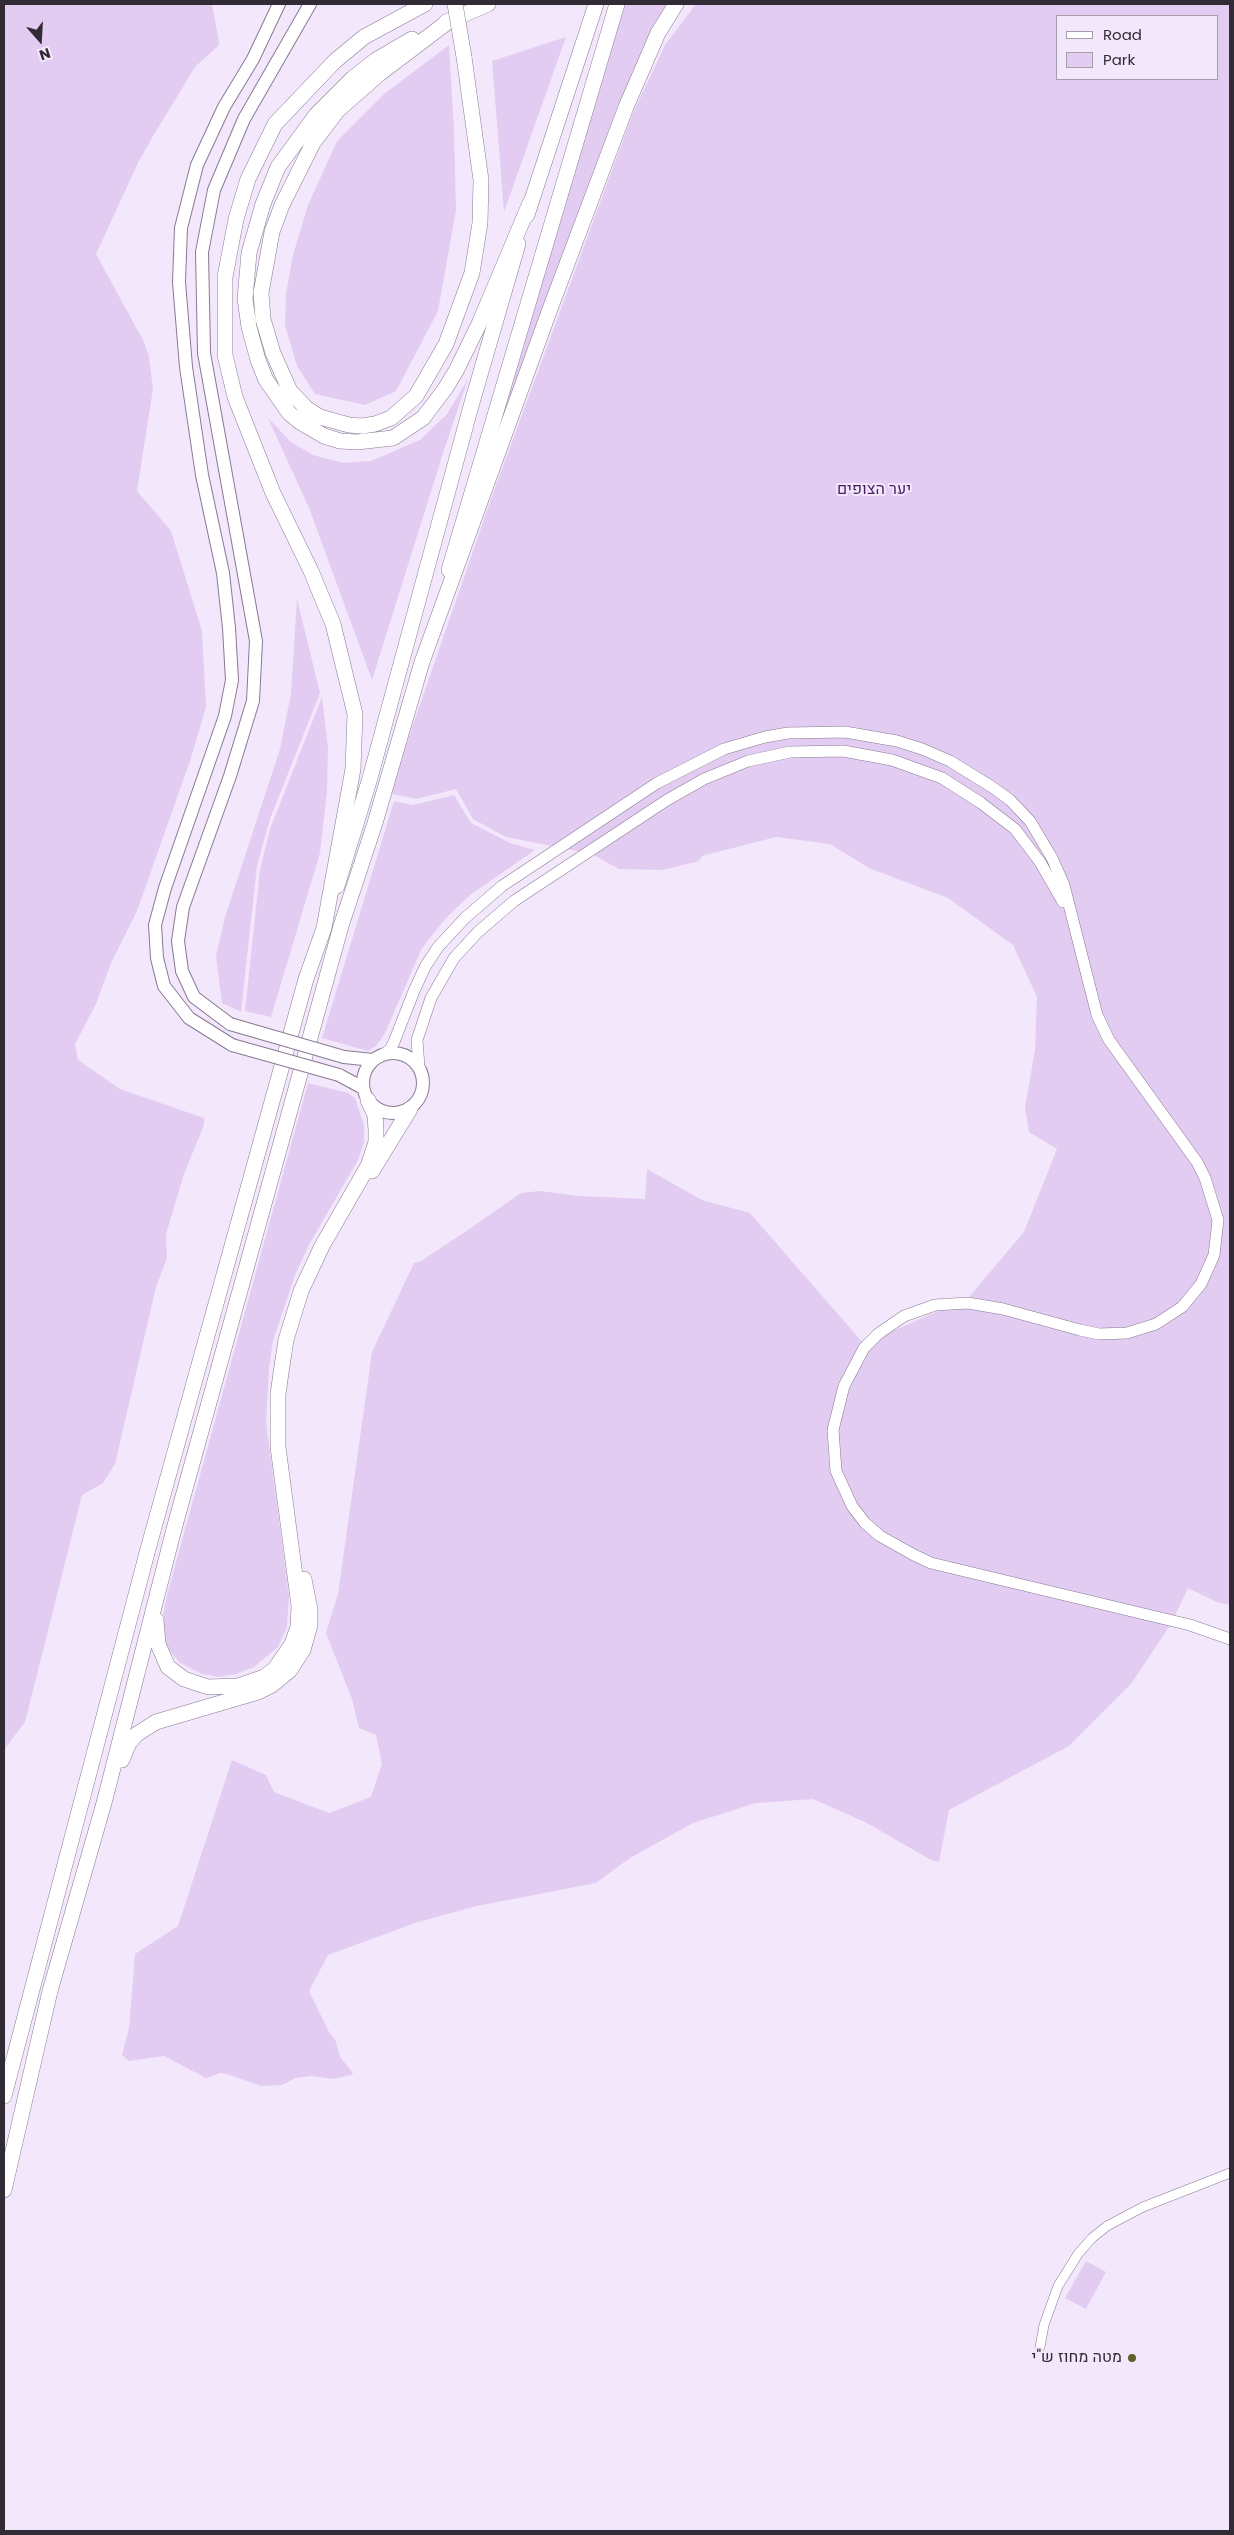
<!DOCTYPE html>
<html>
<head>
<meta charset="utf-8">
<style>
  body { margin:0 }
  #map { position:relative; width:1234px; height:2535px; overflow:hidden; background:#f3e7fc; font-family:Poppins,sans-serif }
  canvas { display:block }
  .frame { position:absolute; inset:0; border:5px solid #312b35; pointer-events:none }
  .legend { position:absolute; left:1056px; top:15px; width:162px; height:65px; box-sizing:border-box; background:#f3e7fc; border:1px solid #a59cac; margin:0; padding:6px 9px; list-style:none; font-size:15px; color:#312b35 }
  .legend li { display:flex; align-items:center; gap:10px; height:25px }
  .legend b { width:25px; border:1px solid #a59cac }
  .north { position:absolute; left:15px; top:15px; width:50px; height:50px; -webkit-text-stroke:4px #f3e7fc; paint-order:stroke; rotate:161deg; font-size:14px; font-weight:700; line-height:20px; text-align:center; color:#312b35 }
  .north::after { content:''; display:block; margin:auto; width:18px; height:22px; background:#312b35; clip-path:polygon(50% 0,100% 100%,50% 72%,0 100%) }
</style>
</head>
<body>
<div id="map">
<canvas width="1234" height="2535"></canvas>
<div class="frame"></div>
<ul class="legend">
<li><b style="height:6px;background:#fff"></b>Road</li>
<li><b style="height:14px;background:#e3ccf2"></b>Park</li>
</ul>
<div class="north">N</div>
</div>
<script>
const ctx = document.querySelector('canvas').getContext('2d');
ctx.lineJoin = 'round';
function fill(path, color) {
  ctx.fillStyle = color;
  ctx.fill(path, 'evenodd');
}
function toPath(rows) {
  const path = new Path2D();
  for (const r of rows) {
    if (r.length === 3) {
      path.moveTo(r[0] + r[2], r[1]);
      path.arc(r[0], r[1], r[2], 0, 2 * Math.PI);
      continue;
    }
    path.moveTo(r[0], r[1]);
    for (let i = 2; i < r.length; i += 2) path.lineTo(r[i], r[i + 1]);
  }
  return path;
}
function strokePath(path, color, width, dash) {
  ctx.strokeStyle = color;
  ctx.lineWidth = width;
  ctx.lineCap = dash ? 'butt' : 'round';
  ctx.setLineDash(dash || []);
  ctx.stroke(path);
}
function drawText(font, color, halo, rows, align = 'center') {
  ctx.font = font + ' Poppins,Heebo,sans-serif';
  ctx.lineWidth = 4;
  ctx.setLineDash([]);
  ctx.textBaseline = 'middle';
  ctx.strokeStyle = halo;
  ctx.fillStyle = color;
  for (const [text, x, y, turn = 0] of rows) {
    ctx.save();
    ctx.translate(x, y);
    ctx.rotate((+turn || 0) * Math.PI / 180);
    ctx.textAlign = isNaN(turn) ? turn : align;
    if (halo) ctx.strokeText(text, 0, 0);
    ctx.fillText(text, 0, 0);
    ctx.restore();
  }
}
const green = toPath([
  [4,4,212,4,219,42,218,46,195,67,153,136,138,163,96,254,144,342,149,357,153,389,137,491,171,531,202,631,206,707,190,761,137,911,111,963,96,1004,75,1044,78,1060,120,1089,204,1118,204,1125,184,1174,166,1234,167,1258,156,1287,115,1464,103,1483,82,1495,25,1722,6,1747,4,1758],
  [624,4,667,4,653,30,488,464],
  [696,4,1230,4,1230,1605,1217,1602,1188,1588,1171,1624,1131,1684,1069,1746,949,1810,939,1862,931,1860,865,1822,813,1799,756,1803,693,1823,630,1858,596,1883,477,1906,418,1922,328,1955,309,1991,330,2034,335,2039,340,2057,353,2073,351,2075,334,2079,311,2076,295,2078,282,2085,261,2086,227,2074,220,2073,206,2078,164,2056,129,2061,122,2055,129,2028,135,1954,178,1926,232,1760,266,1775,274,1792,329,1813,371,1797,382,1764,376,1735,359,1728,352,1699,326,1633,338,1594,372,1352,414,1263,421,1261,465,1232,521,1193,540,1191,579,1196,645,1199,647,1169,702,1200,750,1213,864,1344,969,1297,1024,1232,1057,1149,1029,1132,1025,1107,1035,1050,1037,997,1013,945,948,898,869,868,830,844,776,837,702,856,699,861,663,870,619,869,592,854,506,837,473,819,456,789,417,799,392,794,405,748,491,499,633,113,665,45],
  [1058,16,1218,16,1218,79,1058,79],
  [566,37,504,212,492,61],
  [449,45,454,131,456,210,438,311,396,391,365,405,315,394,297,366,285,325,286,294,293,255,308,205,337,141,384,94],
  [468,379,445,447,372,680,309,508,268,418,291,442,313,455,343,463,371,461,420,440,447,414],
  [297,599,320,693,270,819,257,866,241,1012,222,1003,216,956,225,917,280,749,291,693],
  [322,697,328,748,327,791,320,853,271,1017,245,1011,260,870,270,829],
  [454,795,471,823,510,843,535,850,470,895,446,918,422,948,385,1033,376,1046,368,1051,322,1038,394,801,413,805],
  [308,1083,348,1093,355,1098,364,1125,364,1142,358,1160,309,1245,295,1275,273,1341,269,1368,266,1422,289,1596,287,1627,278,1647,254,1667,236,1674,219,1677,202,1674,179,1662,168,1649,162,1634,162,1620,167,1595],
  [1086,2261,1106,2272,1086,2309,1065,2298]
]);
const minor = toPath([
  [1040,2347,1044,2325,1058,2286,1078,2254,1092,2238,1107,2226,1143,2207,1230,2173]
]);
const tertiary = toPath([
  [379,1057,390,1050,394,1042,414,991,425,967,438,947,465,918,502,886,657,783,724,749,765,737,788,733,845,732,897,741,922,749,950,761,992,787,1010,800,1030,821,1052,858,1064,885,1097,1015,1109,1040,1197,1162,1205,1178,1218,1220,1214,1255,1201,1284,1182,1307,1156,1324,1127,1333,1099,1334,1080,1330,1003,1309,968,1303,935,1305,904,1316,878,1334,864,1348,844,1386,833,1430,836,1471,852,1506,865,1523,880,1536,914,1555,931,1563,1190,1625,1230,1639],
  [419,1067,417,1040,431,998,454,958,478,932,514,901,667,800,704,779,748,761,790,752,843,751,892,760,942,778,981,803,1015,829,1040,862,1063,902]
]);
const secondary = toPath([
  [230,1024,194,997,182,971,178,941,183,907,230,776,253,701,256,641,204,353,202,252,214,190,244,119,310,4],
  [232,1045,189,1018,164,986,157,958,155,925,165,888,225,716,232,680,229,628,223,573,202,475,186,367,179,282,181,228,197,165,224,107,253,59,279,4],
  [393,1083,30],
  [344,1057,373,1060],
  [339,1075,363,1088]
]);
const primary = toPath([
  [527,215,596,4],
  [449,570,617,4],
  [337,886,370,778,471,406,518,244]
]);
const trunk = toPath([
  [449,21,379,74,338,110,313,143,282,205,272,232,261,293,263,319,273,353,290,391,306,408,320,417,349,425,362,426,375,424,391,418,416,396,446,344,472,273,480,223,481,180,464,57],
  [446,22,488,4],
  [412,39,376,60,353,78,316,115,278,167,263,204,249,253,245,299,249,327,258,360,266,380,289,413,300,422,324,436,340,441,357,442,393,438,423,418,445,389,456,371,479,324,530,203],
  [372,1171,410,1109],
  [156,1620,158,1644,168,1667,184,1679,208,1687,238,1686,264,1677,274,1670,292,1644,298,1627,299,1606,278,1447,278,1394,282,1366,286,1340,301,1291,322,1246,368,1166,376,1142,376,1130,375,1115,368,1100],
  [122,1760,129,1743,137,1734,156,1722,258,1692,272,1685,290,1670,303,1650,310,1625,310,1610,304,1579],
  [4,2096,148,1549,306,979,324,928,353,769,355,714,333,624,311,571,273,493,235,397,225,355,225,277,236,219,248,179,275,124,335,61,364,37,425,4],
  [4,2190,50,1991,104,1803,174,1529,341,926,375,823,422,662,550,309,626,107,658,33,676,4]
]);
const secondaryBridge = toPath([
  [230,1024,344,1057],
  [232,1045,339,1075]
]);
const trunkBridge = toPath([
  [455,4,464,57]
]);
const markers = [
  [1132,2358,5,"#635f2b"]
];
const parkNames = [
  ["יער הצופים",874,490]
];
const poiNames = [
  ["מטה מחוז ש\"י",1122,2358]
];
fill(green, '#e3ccf2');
strokePath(minor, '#887a92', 10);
strokePath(tertiary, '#887a92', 12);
strokePath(secondary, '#887a92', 14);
strokePath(primary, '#887a92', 16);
strokePath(trunk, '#887a92', 16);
strokePath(minor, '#fff', 9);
strokePath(tertiary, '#fff', 11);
strokePath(secondary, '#fff', 12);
strokePath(primary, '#fff', 15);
strokePath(trunk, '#fff', 15);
strokePath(secondaryBridge, '#887a92', 14, []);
strokePath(trunkBridge, '#887a92', 16, []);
strokePath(secondaryBridge, '#fff', 12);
strokePath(trunkBridge, '#fff', 15);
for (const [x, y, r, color] of markers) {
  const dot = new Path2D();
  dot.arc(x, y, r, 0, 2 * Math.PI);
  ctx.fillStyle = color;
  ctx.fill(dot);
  strokePath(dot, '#f3e7fc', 2);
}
drawText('16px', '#491b60', '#f3e7fc', parkNames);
drawText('16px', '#312b35', '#f3e7fc', poiNames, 'right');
</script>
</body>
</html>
